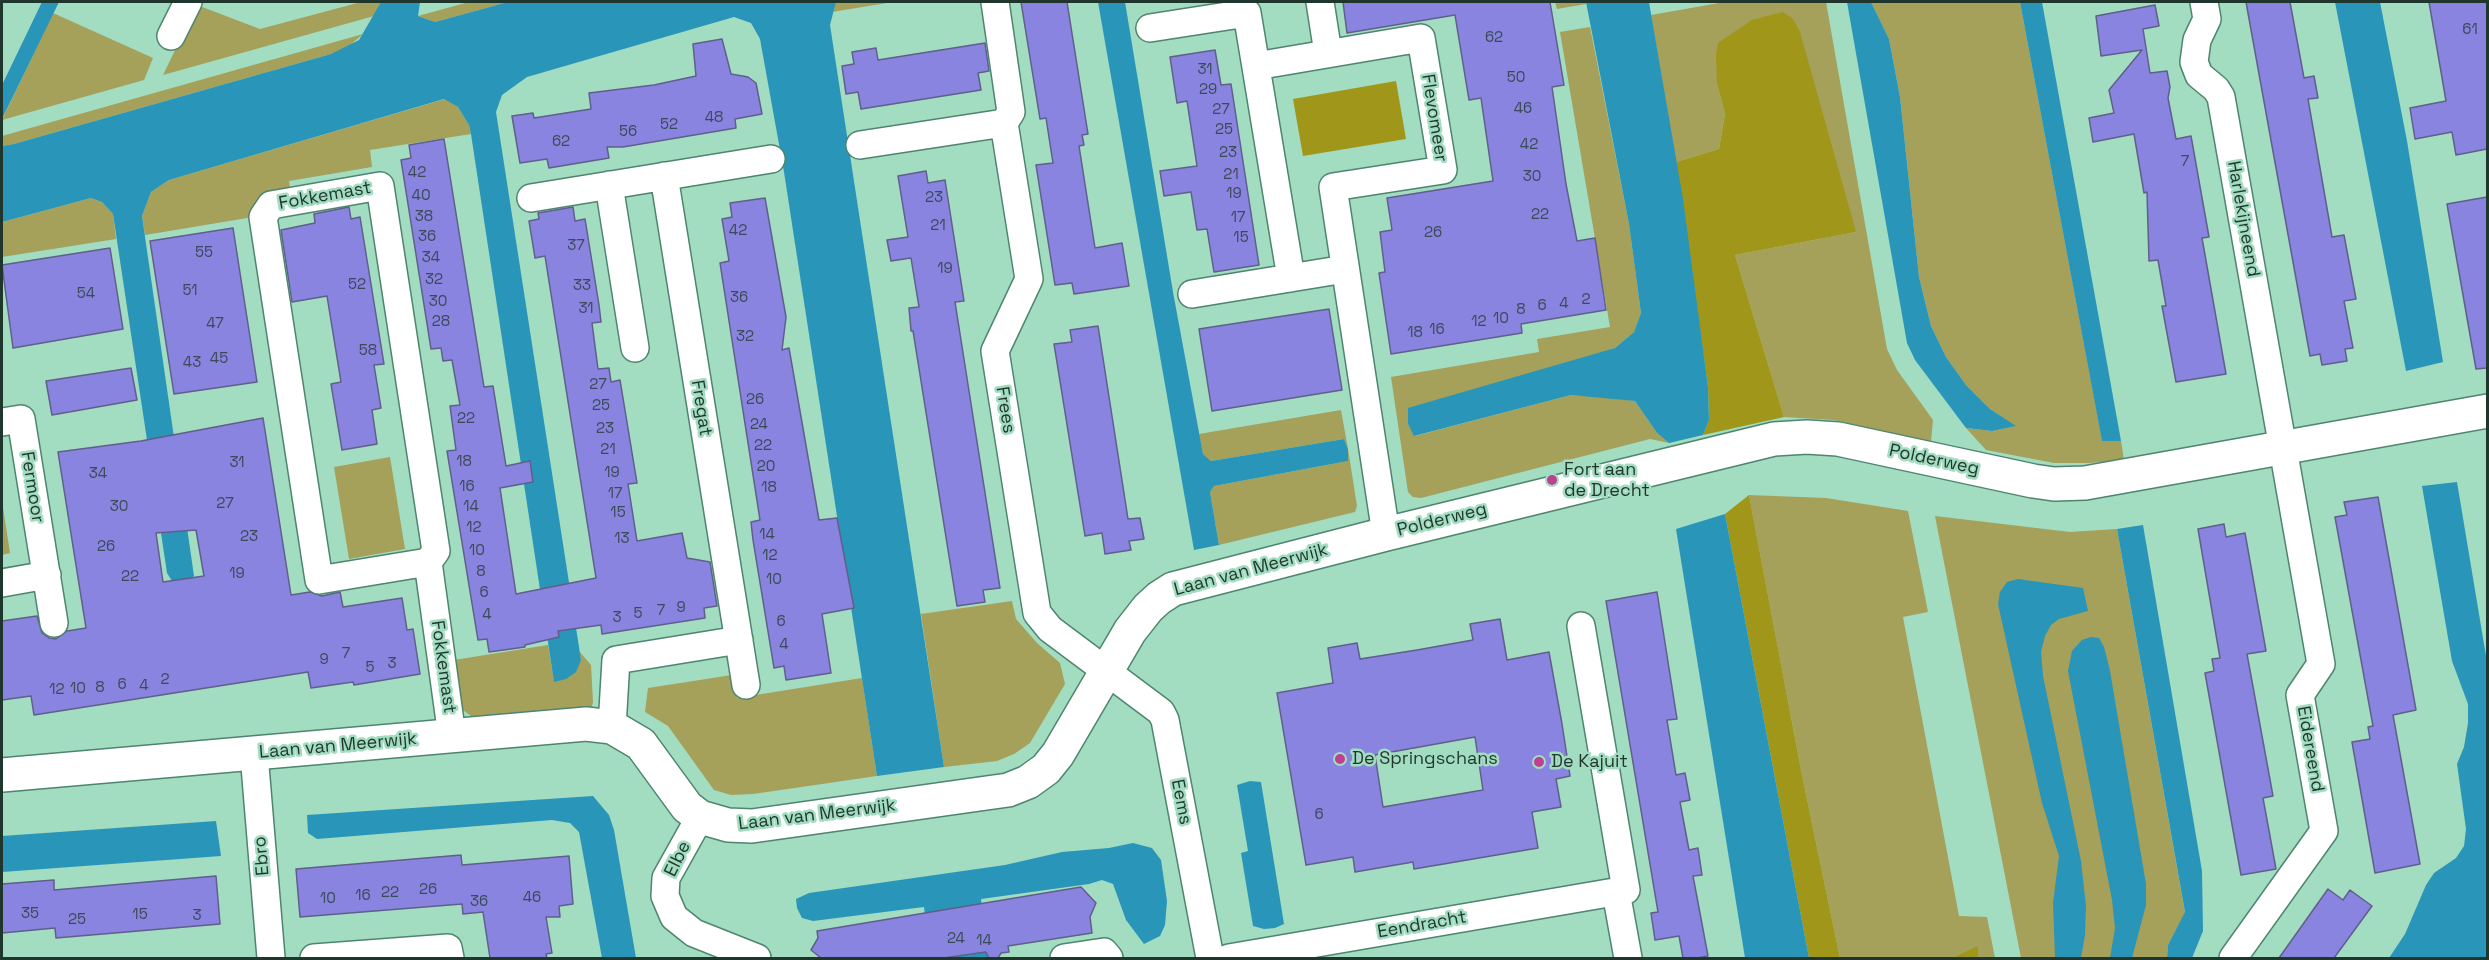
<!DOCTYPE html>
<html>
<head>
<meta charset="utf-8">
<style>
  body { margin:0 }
  #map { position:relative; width:2489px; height:960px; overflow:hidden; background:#a2dcc1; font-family:"Space Grotesk",sans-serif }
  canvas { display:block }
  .frame { position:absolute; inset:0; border:3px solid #1f362c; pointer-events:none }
</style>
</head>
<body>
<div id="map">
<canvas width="2489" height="960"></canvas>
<div class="frame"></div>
</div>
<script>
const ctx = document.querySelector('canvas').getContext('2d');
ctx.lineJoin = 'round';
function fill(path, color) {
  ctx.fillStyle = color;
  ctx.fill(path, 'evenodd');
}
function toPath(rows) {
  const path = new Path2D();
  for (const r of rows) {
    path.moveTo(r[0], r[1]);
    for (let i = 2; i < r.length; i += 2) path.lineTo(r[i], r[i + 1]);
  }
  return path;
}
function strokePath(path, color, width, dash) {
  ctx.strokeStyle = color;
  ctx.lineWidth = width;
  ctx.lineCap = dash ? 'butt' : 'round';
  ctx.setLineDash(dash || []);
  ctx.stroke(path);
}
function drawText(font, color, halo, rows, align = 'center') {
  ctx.font = font + ' "Space Grotesk",sans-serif';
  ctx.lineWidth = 5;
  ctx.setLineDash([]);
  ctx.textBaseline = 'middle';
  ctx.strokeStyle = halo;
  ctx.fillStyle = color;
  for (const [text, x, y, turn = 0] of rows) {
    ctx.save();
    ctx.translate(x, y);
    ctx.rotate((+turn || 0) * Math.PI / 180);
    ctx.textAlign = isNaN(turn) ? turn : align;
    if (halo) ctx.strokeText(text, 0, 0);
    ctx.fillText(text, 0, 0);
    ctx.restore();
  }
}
const green = toPath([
  [361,2,381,2,374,16,163,75,197,5,260,29],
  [469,2,508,2,435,22,418,16],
  [836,2,893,2,832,12],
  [1555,2,1586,2,1586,4,1557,9],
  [1725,2,1826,2,1887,349,1897,370,1933,420,1931,442,1834,420,1784,417,1735,255,1856,232,1717,84,1725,114,1719,149,1676,162,1651,15],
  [1871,2,2020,2,2102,440,2121,441,2124,460,2089,463,2054,463,1986,450,1966,428,1992,431,2015,426,1990,409,1966,385,1946,357,1931,326,1919,277,1900,97,1889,39],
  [53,13,153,58,144,80,2,120],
  [1590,27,1629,224,1641,313,1634,332,1615,348,1408,424,1415,436,1571,395,1608,397,1635,401,1657,433,1669,443,1650,439,1421,498,1413,497,1408,492,1391,377,1539,352,1537,339,1610,327,1560,32],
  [363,34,349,46,331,54,14,144,2,146,2,136],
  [445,99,458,107,469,125,471,134,370,150,372,167,289,181,291,197,259,216,145,235,142,216,151,192,169,180],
  [91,198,102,202,113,214,116,239,2,257,2,222],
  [1341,410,1348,449,1357,506,1355,512,1219,545,1210,492,1214,486,1348,461,1348,449,1344,439,1211,461,1203,454,1199,434],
  [390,457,405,549,349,559,334,467],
  [1749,495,1826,498,1908,511,1928,612,1903,617,1959,916,1987,917,1995,958,1978,958,1978,947,1952,958,1840,958,1802,775],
  [2,501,10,553,2,555],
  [1935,516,2070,532,2117,529,2185,913,2168,945,2167,958,2021,958],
  [1012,601,1016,619,1037,643,1060,663,1065,684,1030,743,1014,754,997,761,944,767,921,614],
  [548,645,554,681,581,660,579,651,591,665,593,702,591,710,486,719,471,716,463,710,459,702,454,660],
  [732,675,737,698,862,678,877,776,753,794,731,795,714,790,668,726,645,712,648,688]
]);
const forest = toPath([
  [1783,12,1793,19,1800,32,1856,232,1735,255,1784,417,1703,435,1709,420,1708,387,1676,162,1719,149,1725,114,1717,84,1716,55,1718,43,1752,20],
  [1396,81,1406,139,1303,156,1293,99],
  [1749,495,1802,775,1840,958,1809,958,1725,514],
  [1978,946,1978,958,1952,958]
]);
const water = toPath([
  [42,2,59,2,2,119,2,85],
  [381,2,420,2,418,16,435,22,508,2,836,2,830,25,944,767,877,776,784,172,760,39,751,23,734,17,527,77,502,95,496,112,581,660,576,672,566,679,554,682,471,134,469,125,458,107,444,99,169,180,151,192,142,216,194,576,185,584,172,581,167,573,113,214,102,202,91,198,2,222,2,146,14,144,331,54,359,40],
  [1098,2,1125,2,1173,292,1203,454,1211,461,1344,439,1348,449,1348,461,1214,486,1210,492,1219,545,1194,550],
  [1586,2,1649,2,1683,199,1708,387,1709,420,1703,435,1669,443,1657,433,1635,401,1571,395,1414,436,1408,424,1408,408,1615,348,1634,332,1641,313,1629,224],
  [1847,2,1871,2,1889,39,1900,97,1919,277,1931,326,1946,357,1966,385,1990,409,2016,426,1992,431,1966,428,1915,360,1907,343],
  [2020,2,2042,2,2121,441,2102,441],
  [2335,2,2380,2,2407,141,2443,362,2406,371],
  [2457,482,2487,662,2487,958,2389,958,2405,934,2426,885,2434,873,2456,858,2464,846,2466,829,2457,764,2464,747,2468,723,2468,704,2452,661,2422,486],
  [1725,514,1809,958,1745,958,1676,529],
  [2143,525,2202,871,2203,931,2192,958,2167,958,2168,945,2185,912,2117,529],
  [2018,579,2083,588,2088,611,2059,619,2051,625,2045,636,2041,652,2043,676,2081,861,2086,906,2085,935,2081,958,2055,958,2053,903,2059,856,2042,803,1998,604,2000,592,2007,582],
  [2091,637,2099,638,2104,647,2110,671,2146,884,2146,905,2132,958,2110,958,2115,928,2112,900,2068,671,2072,651,2082,640],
  [1250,781,1261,782,1284,924,1275,928,1264,929,1253,926,1241,853,1248,851,1237,785],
  [593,796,609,815,614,830,636,958,602,958,579,832,570,823,552,820,317,839,308,833,307,815],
  [216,821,221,856,2,872,2,836],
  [1133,843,1152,848,1161,860,1167,901,1165,925,1160,936,1144,944,1126,920,1113,884,1102,880,1089,884,981,899,988,958,930,958,924,907,813,921,802,918,797,908,796,899,809,893,1005,865,1062,852,1109,848]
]);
const building = toPath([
  [1021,2,1067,2,1088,134,1082,135,1084,145,1079,146,1095,248,1122,243,1129,286,1074,294,1072,283,1055,285,1036,165,1053,163,1046,118,1040,119,1021,2],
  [1343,2,1550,2,1564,85,1552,87,1566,184,1577,241,1595,238,1606,310,1521,324,1522,333,1391,354,1379,273,1385,272,1380,232,1392,230,1387,198,1493,181,1481,98,1469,100,1455,15,1347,33,1343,2],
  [2246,2,2290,2,2304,78,2314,76,2318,98,2308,99,2332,237,2344,235,2356,299,2344,301,2353,348,2345,349,2347,361,2322,365,2320,354,2310,356,2246,2],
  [2429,2,2487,2,2487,149,2456,155,2452,132,2415,139,2410,108,2446,101,2429,2],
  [2155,5,2159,26,2143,29,2150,73,2167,71,2170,87,2168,98,2176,139,2191,136,2209,237,2202,238,2226,374,2176,382,2162,306,2166,306,2158,260,2149,261,2147,192,2144,193,2134,134,2093,142,2089,118,2114,113,2109,90,2142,50,2101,56,2096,16,2155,5],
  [722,39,731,74,748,77,756,83,762,114,735,119,736,128,623,147,607,147,609,158,549,168,547,159,520,163,512,116,533,113,534,118,591,109,589,93,654,85,696,76,693,44,722,39],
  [985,43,989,71,978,73,981,90,861,109,858,92,846,94,842,66,854,64,852,52,876,48,878,60,985,43],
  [1215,50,1221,85,1231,84,1259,265,1214,272,1207,229,1197,230,1191,192,1164,196,1160,171,1197,166,1187,101,1177,103,1170,57,1215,50],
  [444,139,484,387,493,386,506,466,530,461,533,482,500,488,516,594,596,578,545,256,535,258,529,221,539,219,538,213,573,207,575,221,585,219,599,305,601,322,592,323,598,369,609,368,611,382,620,380,637,483,628,484,637,541,682,533,687,558,710,562,717,606,704,608,705,618,602,634,601,625,558,631,559,637,525,645,525,647,489,652,487,639,478,640,447,451,456,450,450,406,460,405,452,360,443,361,441,348,431,349,401,160,411,158,409,145,444,139],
  [926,171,928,183,945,180,964,301,955,302,1000,588,983,590,985,602,957,606,913,331,911,331,909,308,919,307,911,258,891,261,887,240,908,237,898,176,926,171],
  [2487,197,2487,368,2476,369,2447,204,2487,197],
  [765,198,786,317,782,350,789,348,819,520,837,518,854,608,822,614,831,673,786,680,784,666,774,668,753,540,751,522,760,520,720,263,729,261,722,219,732,217,730,203,765,198],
  [349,207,351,219,360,217,384,364,374,365,381,408,372,410,377,444,342,450,331,384,341,382,327,296,292,302,281,230,315,223,314,214,349,207],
  [233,228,257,382,174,394,150,241,233,228],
  [110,248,123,329,13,348,2,265,110,248],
  [1329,309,1342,390,1212,411,1199,329,1329,309],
  [1098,326,1128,519,1140,518,1144,539,1129,541,1131,550,1105,554,1102,533,1085,536,1054,344,1072,342,1070,330,1098,326],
  [131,368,137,400,52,415,46,381,131,368],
  [263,418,291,595,310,592,322,596,340,592,343,607,402,598,407,630,413,629,420,674,354,685,353,682,311,688,308,672,34,715,31,696,2,700,2,621,37,616,42,633,49,638,56,639,67,631,86,628,58,452,141,441,263,418],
  [196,530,204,576,163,582,156,533,196,530],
  [2378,497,2416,710,2393,715,2420,864,2375,873,2352,742,2370,739,2368,727,2373,726,2335,517,2347,515,2344,502,2378,497],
  [2224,524,2226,537,2245,533,2266,651,2247,654,2273,796,2263,798,2276,869,2241,875,2205,673,2214,671,2212,659,2220,658,2198,529,2224,524],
  [1657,592,1677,719,1667,720,1676,775,1685,773,1690,800,1680,802,1689,850,1698,848,1702,875,1693,876,1708,956,1697,958,1683,958,1679,936,1655,940,1651,913,1658,912,1606,601,1657,592],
  [1500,619,1507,660,1549,652,1562,724,1570,776,1556,779,1561,807,1532,812,1538,848,1414,869,1413,862,1355,872,1353,857,1306,865,1277,693,1333,683,1328,648,1357,643,1360,659,1417,650,1473,640,1470,624,1500,619],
  [1475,737,1483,790,1383,807,1375,755,1475,737],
  [461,855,462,865,569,856,573,904,559,906,560,917,546,917,552,953,546,954,547,958,490,958,483,912,463,914,462,904,300,917,296,869,461,855],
  [216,876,220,924,56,938,55,928,2,933,2,884,54,880,54,890,216,876],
  [1081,887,1096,903,1090,917,1092,933,1008,946,1009,952,1001,953,998,958,989,958,986,952,943,958,821,958,811,950,818,938,817,931,1081,887],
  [2328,889,2343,900,2350,890,2372,906,2334,958,2279,958,2328,889]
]);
const minor = toPath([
  [995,2,1011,112,1004,123,1029,279,995,351,1037,613,1050,629,1161,712,1165,720,1210,958],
  [1320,2,1328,53],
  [2204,2,2207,19,2197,40,2194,62,2199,75,2216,89,2221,97,2321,664,2300,695,2324,831,2233,958],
  [1150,28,1247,13,1291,278],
  [171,36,188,2],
  [1256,66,1421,38,1443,170,1333,187,1386,534],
  [860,145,1004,123],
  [664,176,746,685],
  [609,185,635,348],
  [380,186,436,551,428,562,319,580,263,217,271,205,380,186],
  [531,198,771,159],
  [1192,294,1345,269],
  [2,422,21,419,54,623],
  [428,562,452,736],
  [2,583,47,575],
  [612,727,616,660,739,640],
  [254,754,271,958],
  [700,817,666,878,665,896,674,917,694,933,757,958],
  [1616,892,1628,958],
  [314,958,448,948,450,958],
  [1064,958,1104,952,1109,958],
  [1229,958,1626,890,1581,626]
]);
const tertiary = toPath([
  [2,775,586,724,612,727,641,744,687,807,700,817,728,825,752,826,1008,790,1028,782,1046,769,1058,754,1130,631,1148,608,1159,598,1173,589,1386,534,1774,439,1807,437,1838,439,2033,481,2054,484,2085,483,2488,411]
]);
const markers = [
  [1552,480,6,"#be4191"],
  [1340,759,6,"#be4191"],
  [1539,762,6,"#be4191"]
];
const numberNames = [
  ["61",2470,30],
  ["62",1494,38],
  ["31",1205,70],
  ["50",1516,78],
  ["29",1208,90],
  ["46",1523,109],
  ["27",1221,110],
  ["48",714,118],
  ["52",669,125],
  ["25",1224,130],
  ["56",628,132],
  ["62",561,142],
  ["42",1529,145],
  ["23",1228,153],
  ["7",2185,162],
  ["42",417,173],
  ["21",1231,175],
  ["30",1532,177],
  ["19",1234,194],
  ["40",421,196],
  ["23",934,198],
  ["22",1540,215],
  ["38",424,217],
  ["17",1238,218],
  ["21",938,226],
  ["42",738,231],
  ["26",1433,233],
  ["36",427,237],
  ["15",1241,238],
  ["37",576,246],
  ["55",204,253],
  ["34",431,258],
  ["19",945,269],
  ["32",434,280],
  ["52",357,285],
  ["33",582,286],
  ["51",190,291],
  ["54",86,294],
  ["36",739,298],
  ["2",1586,300],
  ["30",438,302],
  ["4",1564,304],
  ["6",1542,306],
  ["31",586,309],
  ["8",1521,310],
  ["10",1501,319],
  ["28",441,322],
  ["12",1479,322],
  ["47",215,324],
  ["16",1437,330],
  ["18",1415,333],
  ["32",745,337],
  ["58",368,351],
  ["45",219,359],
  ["43",192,363],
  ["27",598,385],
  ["26",755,400],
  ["25",601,406],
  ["22",466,419],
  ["24",759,425],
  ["23",605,429],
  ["22",763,446],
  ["21",608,450],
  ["18",464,462],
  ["31",237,463],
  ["20",766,467],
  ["19",612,473],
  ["34",98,474],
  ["16",467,487],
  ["18",769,488],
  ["17",615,494],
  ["27",225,504],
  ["30",119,507],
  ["14",471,507],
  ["15",618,513],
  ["12",474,528],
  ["14",767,535],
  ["23",249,537],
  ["13",622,539],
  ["26",106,547],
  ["10",477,551],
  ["12",770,556],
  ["8",481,572],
  ["19",237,574],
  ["22",130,577],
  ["10",774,580],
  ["6",484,593],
  ["9",681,608],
  ["7",661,611],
  ["5",638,614],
  ["4",487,615],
  ["3",617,618],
  ["6",781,622],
  ["4",784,645],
  ["7",346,654],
  ["9",324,660],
  ["3",392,664],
  ["5",370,668],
  ["2",165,680],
  ["6",122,685],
  ["4",144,686],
  ["8",100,688],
  ["10",78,689],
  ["12",57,690],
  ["6",1319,815],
  ["26",428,890],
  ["22",390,893],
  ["16",363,896],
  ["46",532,898],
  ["10",328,899],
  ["36",479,902],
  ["35",30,914],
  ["15",140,915],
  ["3",197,916],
  ["25",77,920],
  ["24",956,939],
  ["14",984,941]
];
const streetNames = [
  ["Flevomeer",1434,118,81],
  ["Fokkemast",325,196,-10],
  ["Harlekijneend",2243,219,80],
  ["Fregat",701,408,81],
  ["Frees",1005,410,81],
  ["Polderweg",1934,460,12],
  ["Fermoor",32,487,81],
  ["Polderweg",1442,520,-14],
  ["Laan van Meerwijk",1251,570,-15],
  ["Fokkemast",443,667,82],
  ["Laan van Meerwijk",338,746,-5],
  ["Eidereend",2310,749,80],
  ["Eems",1181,802,79],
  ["Laan van Meerwijk",817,815,-7],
  ["Ebro",262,856,-95],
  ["Elbe",678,859,-64],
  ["Eendracht",1422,925,-10]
];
const poiNames = [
  ["Fort aan",1564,470],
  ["de Drecht",1564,491],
  ["De Springschans",1352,759],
  ["De Kajuit",1551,762]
];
fill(green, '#a5a05a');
fill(forest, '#a0961a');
fill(water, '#2995b8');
fill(building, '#8984df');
strokePath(building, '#605e8a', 1.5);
strokePath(minor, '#4e856e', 30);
strokePath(tertiary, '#4e856e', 36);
strokePath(minor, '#fff', 27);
strokePath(tertiary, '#fff', 33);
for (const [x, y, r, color] of markers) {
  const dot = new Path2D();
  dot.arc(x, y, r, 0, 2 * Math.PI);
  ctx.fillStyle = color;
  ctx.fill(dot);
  strokePath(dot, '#a2dcc1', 2);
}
drawText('15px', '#3a4a59', null, numberNames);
drawText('18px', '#1f362c', '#a2dcc1', streetNames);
drawText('18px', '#1f362c', '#a2dcc1', poiNames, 'left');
</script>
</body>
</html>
